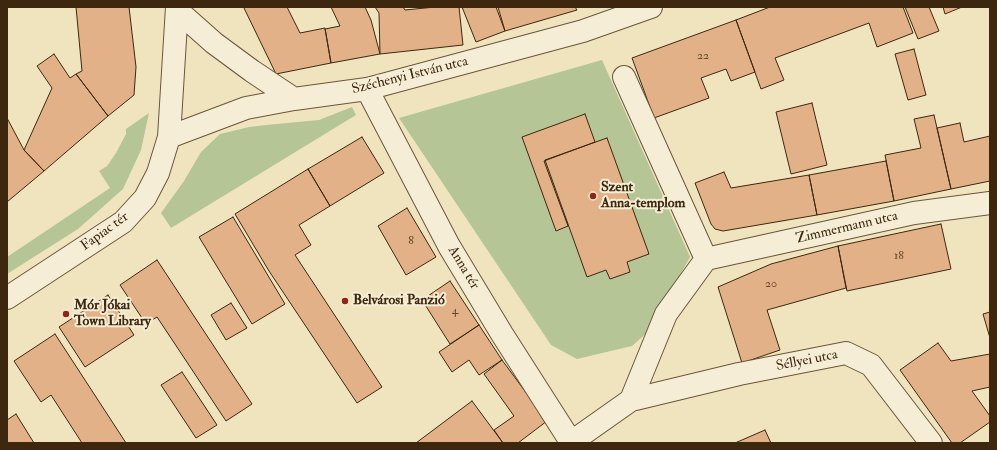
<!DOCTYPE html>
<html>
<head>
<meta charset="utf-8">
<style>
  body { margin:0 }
  #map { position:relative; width:997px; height:450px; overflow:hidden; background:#f0e4bf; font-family:"IM FELL Double Pica",serif }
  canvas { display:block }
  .frame { position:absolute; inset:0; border:8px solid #3d270f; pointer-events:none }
</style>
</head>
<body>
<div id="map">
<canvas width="997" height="450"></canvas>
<div class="frame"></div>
</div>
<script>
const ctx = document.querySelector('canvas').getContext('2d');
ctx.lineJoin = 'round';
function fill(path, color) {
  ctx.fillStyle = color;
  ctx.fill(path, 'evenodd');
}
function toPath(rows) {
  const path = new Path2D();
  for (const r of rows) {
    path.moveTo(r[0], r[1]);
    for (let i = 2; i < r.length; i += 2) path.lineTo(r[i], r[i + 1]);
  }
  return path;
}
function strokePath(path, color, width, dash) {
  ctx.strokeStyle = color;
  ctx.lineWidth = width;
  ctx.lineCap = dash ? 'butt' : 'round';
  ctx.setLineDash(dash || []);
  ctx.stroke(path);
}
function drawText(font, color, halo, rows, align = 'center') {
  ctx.font = font + ' "IM FELL Double Pica",serif';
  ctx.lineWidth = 4;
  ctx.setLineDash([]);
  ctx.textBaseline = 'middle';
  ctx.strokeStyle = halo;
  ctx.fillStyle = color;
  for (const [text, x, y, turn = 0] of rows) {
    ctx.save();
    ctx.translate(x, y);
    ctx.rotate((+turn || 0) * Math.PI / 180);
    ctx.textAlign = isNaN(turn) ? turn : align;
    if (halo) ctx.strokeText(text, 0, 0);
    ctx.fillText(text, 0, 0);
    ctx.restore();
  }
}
const green = toPath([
  [602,60,690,257,648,332,632,346,577,359,551,345,399,118],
  [352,107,356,115,171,228,161,213,184,181,201,152,220,134,249,127,266,125,319,120],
  [149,113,141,150,123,189,78,229,7,274,7,257,110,188,99,171,107,166,116,153,126,134,126,129]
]);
const building = toPath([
  [76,7,129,7,136,67,134,95,108,116,76,74,82,71,76,7],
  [245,7,287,7,300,33,325,28,331,63,276,74,244,8,245,7],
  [331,7,365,7,371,20,380,54,331,63,325,29,340,26,331,7],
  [375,7,403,7,405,10,435,7,459,7,463,45,380,54,379,13,375,7],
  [462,7,496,7,505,31,476,42,462,7],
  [498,7,575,7,577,10,505,31,498,7],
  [770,7,903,7,913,33,877,47,869,23,775,58,784,80,761,89,736,20,770,7],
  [905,7,929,7,939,31,918,39,905,7],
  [943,7,962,7,945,14,943,7],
  [736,20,755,72,731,81,726,69,701,78,709,98,654,118,632,58,736,20],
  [914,49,926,95,908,100,895,54,914,49],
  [54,54,70,78,76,74,108,116,44,171,24,150,52,88,37,66,54,54],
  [812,103,827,165,791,174,776,112,812,103],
  [585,114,595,142,544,161,568,226,556,231,522,137,585,114],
  [934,115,951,189,894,201,885,155,921,148,914,119,934,115],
  [7,118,24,150,44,171,7,202,7,118],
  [960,123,964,142,990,136,990,181,951,189,937,128,960,123],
  [362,137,384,173,330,206,308,169,362,137],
  [607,138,649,254,627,262,630,272,610,279,606,270,587,277,545,160,607,138],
  [886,161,894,201,817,215,809,175,886,161],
  [308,169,330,206,299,225,311,245,295,255,382,387,357,403,269,271,235,214,308,169],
  [724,172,731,188,809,175,817,215,723,231,715,229,711,224,695,183,724,172],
  [407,208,436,257,406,275,378,226,407,208],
  [233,217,285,304,252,324,199,237,233,217],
  [941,224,951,269,847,291,838,246,941,224],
  [838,246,846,288,767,310,780,350,742,363,718,287,771,264,838,246],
  [157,260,252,404,226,421,157,317,146,324,120,285,157,260],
  [450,281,479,325,450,344,422,300,450,281],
  [108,295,134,335,85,367,59,327,108,295],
  [231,303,247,328,226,340,211,315,231,303],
  [990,312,990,338,983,314,990,312],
  [479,325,502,360,479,375,469,360,452,372,439,352,479,325],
  [55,334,126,443,82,443,51,395,41,402,14,361,55,334],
  [938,343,951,361,990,354,990,387,972,391,990,416,990,422,960,443,952,443,900,370,938,343],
  [502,360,547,421,518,443,503,443,494,430,514,416,484,374,502,360],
  [182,372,217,425,196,438,161,385,182,372],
  [472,401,503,443,416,443,472,401],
  [16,414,34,443,7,443,7,420,16,414],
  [765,430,771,443,735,443,765,430]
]);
const minor = toPath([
  [178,11,214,43,252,71,294,99],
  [624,77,706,259,666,314,631,400],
  [367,89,449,246,502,334,571,442],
  [169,137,246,108,294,99,367,89,583,31,651,7],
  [706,259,914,213,990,203],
  [7,298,123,222,145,198,158,173,169,137,177,7],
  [570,443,631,400,739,374,846,353,871,365,931,443]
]);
const markers = [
  [593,196,4,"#8f2418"],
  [345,301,4,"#8f2418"],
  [66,314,4,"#8f2418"]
];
const numberNames = [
  ["22",703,56],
  ["8",411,241],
  ["18",899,256],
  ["20",771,284],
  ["4",455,311]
];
const streetNames = [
  ["Széchenyi István utca",410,76,-14],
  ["Zimmermann utca",847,228,-13],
  ["Fapiac tér",105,232,-36],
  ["Anna tér",463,268,59],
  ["Séllyei utca",807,361,-11]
];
const poiNames = [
  ["Szent",601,188],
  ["Anna-templom",601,204],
  ["Belvárosi Panzió",353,301],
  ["Mór Jókai",74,306],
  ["Town Library",74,322]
];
fill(green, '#b5c596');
fill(building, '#e2b188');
strokePath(building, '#3d270f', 1);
strokePath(minor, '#6a563b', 24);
strokePath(minor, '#f5edd5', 22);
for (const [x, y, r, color] of markers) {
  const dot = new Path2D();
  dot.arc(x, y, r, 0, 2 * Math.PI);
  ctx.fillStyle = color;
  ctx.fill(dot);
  strokePath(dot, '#f5edd5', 1.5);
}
drawText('12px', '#664a2d', null, numberNames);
drawText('14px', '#3d270f', '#f5edd5', streetNames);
drawText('bold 14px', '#3d270f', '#f5edd5', poiNames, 'left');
</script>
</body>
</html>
